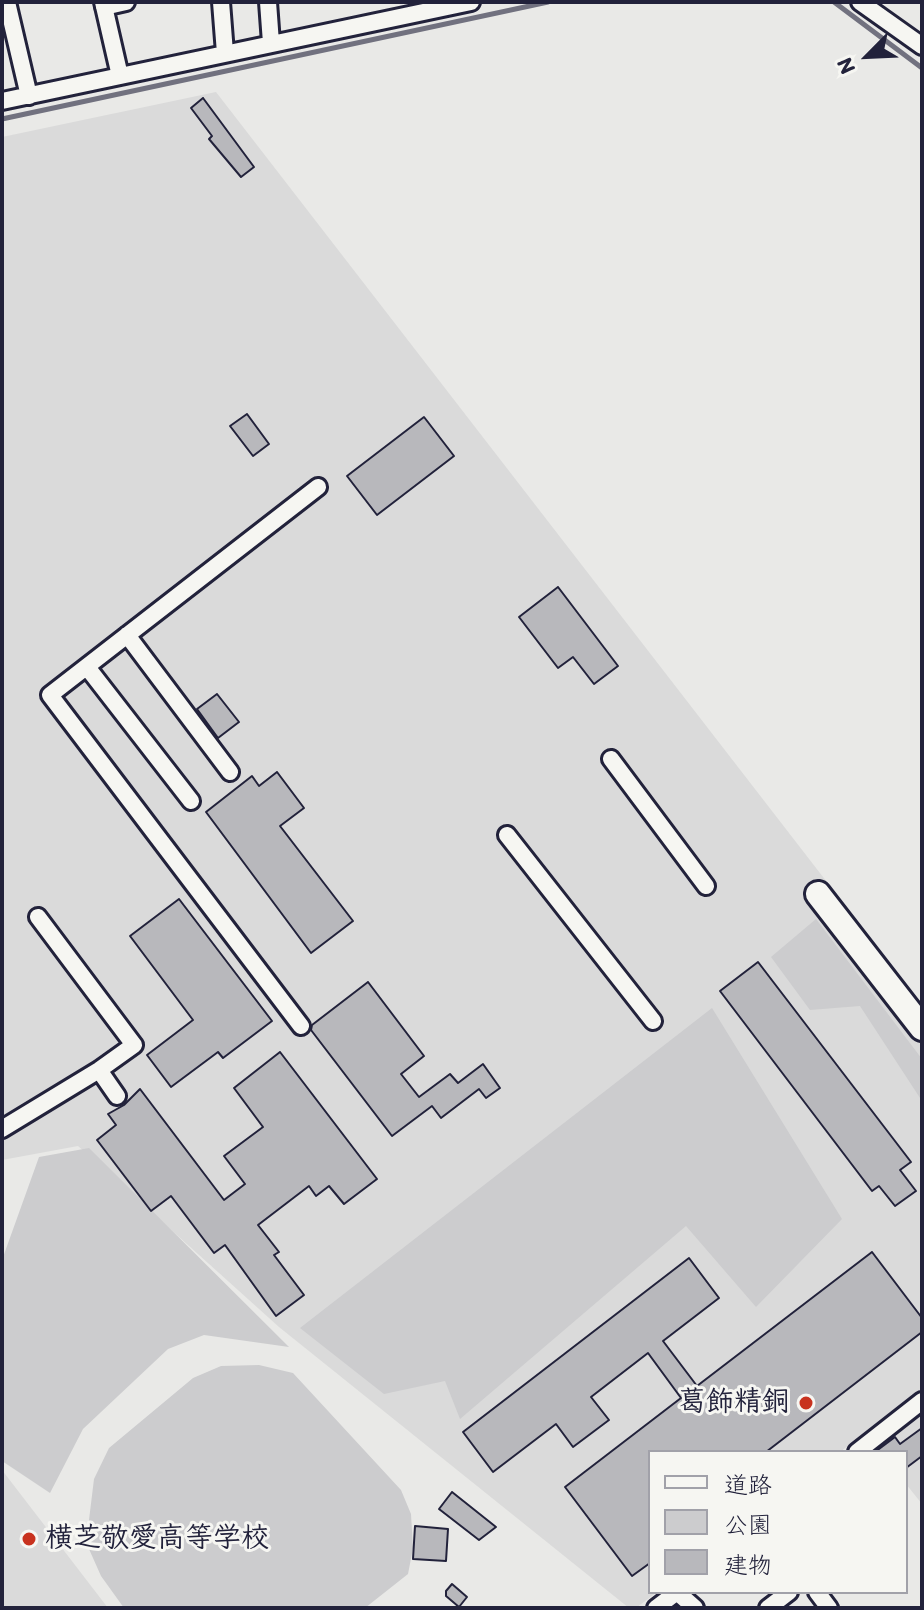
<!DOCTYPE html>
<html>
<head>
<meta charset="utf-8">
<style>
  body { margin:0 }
  #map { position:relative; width:924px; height:1610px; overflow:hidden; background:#e9e9e7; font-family:Itim,"Klee One",sans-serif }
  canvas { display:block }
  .frame { position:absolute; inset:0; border:4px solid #22223b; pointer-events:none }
  .legend { position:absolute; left:648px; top:1450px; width:260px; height:144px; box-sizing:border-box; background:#f6f6f2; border:2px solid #a1a1a9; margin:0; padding:10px 14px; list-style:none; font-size:24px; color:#22223b }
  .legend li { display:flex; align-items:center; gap:16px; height:40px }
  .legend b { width:40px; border:2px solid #a1a1a9 }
  .north { position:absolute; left:828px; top:16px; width:80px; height:80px; -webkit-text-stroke:6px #f6f6f2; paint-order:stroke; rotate:246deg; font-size:22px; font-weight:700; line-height:32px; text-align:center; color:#22223b }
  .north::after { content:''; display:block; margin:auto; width:28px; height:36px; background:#22223b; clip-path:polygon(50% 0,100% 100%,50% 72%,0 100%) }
</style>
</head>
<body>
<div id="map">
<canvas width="924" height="1610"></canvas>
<div class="frame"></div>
<ul class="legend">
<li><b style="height:10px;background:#f6f6f2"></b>道路</li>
<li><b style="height:22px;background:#ccccce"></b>公園</li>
<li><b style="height:22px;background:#b8b8bc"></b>建物</li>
</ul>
<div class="north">N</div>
</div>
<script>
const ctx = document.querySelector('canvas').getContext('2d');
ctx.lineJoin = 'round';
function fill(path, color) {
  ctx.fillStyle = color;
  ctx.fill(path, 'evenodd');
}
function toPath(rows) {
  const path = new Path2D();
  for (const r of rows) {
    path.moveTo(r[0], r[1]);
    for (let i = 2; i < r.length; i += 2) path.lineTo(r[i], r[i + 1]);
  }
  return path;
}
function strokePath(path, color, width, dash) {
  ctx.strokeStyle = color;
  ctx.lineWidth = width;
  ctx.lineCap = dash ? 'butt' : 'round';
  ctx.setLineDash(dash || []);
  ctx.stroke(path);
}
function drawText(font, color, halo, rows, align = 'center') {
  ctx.font = font + ' Itim,"Klee One",sans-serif';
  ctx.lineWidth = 6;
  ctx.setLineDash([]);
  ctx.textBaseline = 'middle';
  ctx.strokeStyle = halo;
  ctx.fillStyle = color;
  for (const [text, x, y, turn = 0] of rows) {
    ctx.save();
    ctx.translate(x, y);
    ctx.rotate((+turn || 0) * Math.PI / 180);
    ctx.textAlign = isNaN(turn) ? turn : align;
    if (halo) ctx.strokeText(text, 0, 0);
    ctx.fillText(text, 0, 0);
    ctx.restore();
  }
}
const built = toPath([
  [216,92,922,1005,922,1504,906,1484,906,1452,881,1452,866,1432,840,1452,650,1452,650,1592,657,1592,636,1608,629,1608,279,1327,78,1146,2,1160,2,137],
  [2,1470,108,1608,2,1608]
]);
const green = toPath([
  [816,919,922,1059,922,1101,860,1006,810,1010,771,957],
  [712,1008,842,1219,756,1307,686,1226,460,1419,445,1381,384,1394,300,1328],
  [89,1148,289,1347,204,1335,168,1349,83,1429,50,1493,2,1461,2,1260,39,1157],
  [259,1365,293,1373,401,1490,411,1514,413,1548,408,1574,365,1608,124,1608,101,1576,89,1549,88,1528,94,1479,109,1448,193,1378,221,1366]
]);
const stream = toPath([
  [834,2,922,68],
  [2,119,548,2]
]);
const building = toPath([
  [203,98,254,167,241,177,209,139,212,136,191,108,203,98],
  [247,414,269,444,253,456,230,426,247,414],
  [424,417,454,456,377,515,347,476,424,417],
  [558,587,618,666,594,684,573,657,558,668,519,617,558,587],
  [217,694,239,722,218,738,197,709,217,694],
  [277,772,304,808,280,826,353,921,311,953,206,812,252,776,259,786,277,772],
  [179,899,272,1021,223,1058,218,1052,171,1087,147,1055,193,1020,130,936,179,899],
  [758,962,911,1162,900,1170,916,1191,895,1206,879,1186,872,1191,720,991,758,962],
  [368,982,424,1056,401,1074,419,1097,450,1074,458,1083,483,1064,500,1088,486,1098,479,1089,441,1118,432,1106,392,1136,311,1030,312,1025,368,982],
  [280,1052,377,1179,344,1204,329,1186,316,1196,309,1186,258,1225,279,1252,274,1255,304,1295,276,1316,225,1245,214,1253,171,1196,151,1211,97,1140,116,1125,108,1114,124,1105,140,1089,224,1200,245,1184,224,1156,263,1127,234,1088,280,1052],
  [872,1252,922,1318,922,1332,766,1452,650,1452,650,1563,632,1576,565,1487,681,1398,648,1353,591,1397,609,1420,573,1447,556,1424,493,1472,463,1432,689,1258,719,1298,663,1341,697,1386,872,1252],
  [922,1428,922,1456,906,1468,906,1452,875,1452,895,1437,900,1444,922,1428],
  [452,1492,496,1527,479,1540,439,1509,452,1492],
  [415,1526,448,1529,446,1561,413,1559,415,1526],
  [452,1584,467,1597,459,1607,446,1596,446,1591,452,1584]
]);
const street = toPath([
  [7,2,29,96],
  [103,2,120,76],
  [221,2,225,53],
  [268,2,271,43],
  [860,2,922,46],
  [104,7,126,2],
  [2,101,471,2],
  [127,635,230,772],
  [87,667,191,801],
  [611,759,706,886],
  [507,835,653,1021],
  [301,1026,50,695,318,487],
  [99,1070,117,1096],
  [2,1129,99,1070,134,1045,38,917],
  [857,1452,922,1401],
  [817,1592,829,1608],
  [656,1608,677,1592,695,1608],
  [768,1608,789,1592]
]);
const secondary = toPath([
  [818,894,922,1028]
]);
const markers = [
  [806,1403,8,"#c8321e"],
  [29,1539,8,"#c8321e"]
];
const poiNames = [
  ["葛飾精銅",790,1403],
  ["横芝敬愛高等学校",45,1539,"left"]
];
fill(built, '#dadada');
fill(green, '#ccccce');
strokePath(stream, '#71717f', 5);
fill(building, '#b8b8bc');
strokePath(building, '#22223b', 2);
strokePath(street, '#22223b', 22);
strokePath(secondary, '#22223b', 30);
strokePath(street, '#f6f6f2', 16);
strokePath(secondary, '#f6f6f2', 24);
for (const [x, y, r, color] of markers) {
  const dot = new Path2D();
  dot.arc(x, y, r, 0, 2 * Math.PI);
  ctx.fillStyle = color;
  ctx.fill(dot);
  strokePath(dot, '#f6f6f2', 3);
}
drawText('bold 28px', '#22223b', '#f6f6f2', poiNames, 'right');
</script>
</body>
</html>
